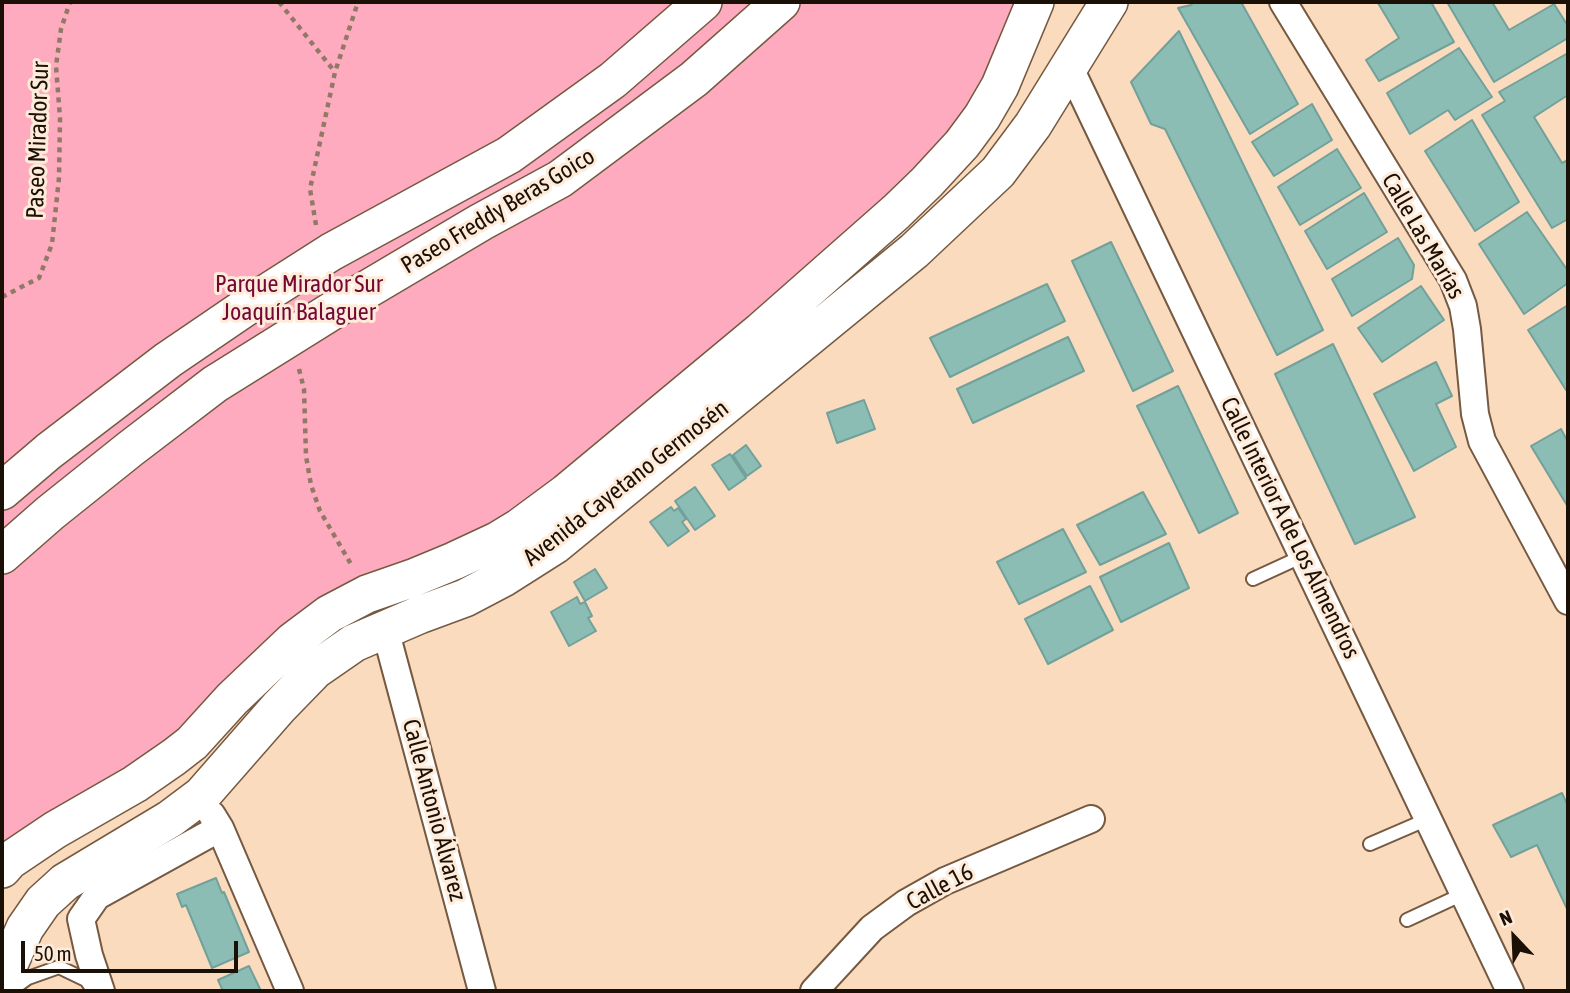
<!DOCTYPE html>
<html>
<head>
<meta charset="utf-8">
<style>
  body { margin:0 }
  #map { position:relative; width:1570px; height:993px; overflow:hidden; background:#fbdbbe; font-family:"Asap Condensed",sans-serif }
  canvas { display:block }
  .frame { position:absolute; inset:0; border:4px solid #1b1006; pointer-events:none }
  .north { position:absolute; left:1479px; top:902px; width:70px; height:70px; -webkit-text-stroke:5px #ffebd9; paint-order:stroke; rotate:337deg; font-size:19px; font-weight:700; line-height:28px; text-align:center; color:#1b1006 }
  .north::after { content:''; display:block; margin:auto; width:24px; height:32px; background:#1b1006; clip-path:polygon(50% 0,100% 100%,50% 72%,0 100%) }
  .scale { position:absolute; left:21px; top:941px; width:217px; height:32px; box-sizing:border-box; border:4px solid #1b1006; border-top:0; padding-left:9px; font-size:21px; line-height:24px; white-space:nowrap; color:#1b1006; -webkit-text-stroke:5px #ffebd9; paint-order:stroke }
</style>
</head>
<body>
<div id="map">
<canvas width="1570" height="993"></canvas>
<div class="frame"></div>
<div class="north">N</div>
<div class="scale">50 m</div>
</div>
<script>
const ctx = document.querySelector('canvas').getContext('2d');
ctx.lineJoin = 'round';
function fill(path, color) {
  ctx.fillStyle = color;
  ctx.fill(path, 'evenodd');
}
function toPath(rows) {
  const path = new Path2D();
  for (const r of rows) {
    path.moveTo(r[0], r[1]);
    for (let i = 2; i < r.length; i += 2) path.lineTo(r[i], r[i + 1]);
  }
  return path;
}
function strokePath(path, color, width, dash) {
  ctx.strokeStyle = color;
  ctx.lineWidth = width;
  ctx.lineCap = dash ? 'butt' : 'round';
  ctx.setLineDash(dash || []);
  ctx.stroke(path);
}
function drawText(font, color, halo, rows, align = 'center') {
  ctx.font = font + ' "Asap Condensed",sans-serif';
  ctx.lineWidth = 6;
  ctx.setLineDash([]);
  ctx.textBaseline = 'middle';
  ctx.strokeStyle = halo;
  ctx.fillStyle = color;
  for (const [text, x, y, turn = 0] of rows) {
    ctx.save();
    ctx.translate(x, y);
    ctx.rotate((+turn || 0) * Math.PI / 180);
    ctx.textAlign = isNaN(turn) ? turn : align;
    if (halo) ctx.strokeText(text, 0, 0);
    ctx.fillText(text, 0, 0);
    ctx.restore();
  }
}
const green = toPath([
  [2,2,1021,2,987,80,921,176,526,519,407,576,196,726,2,854]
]);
const building = toPath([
  [1194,2,1241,2,1298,104,1250,134,1178,8,1191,5,1194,2],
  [1379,2,1431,2,1454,42,1379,81,1366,60,1399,38,1378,3,1379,2],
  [1447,2,1492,2,1509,30,1554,4,1568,26,1568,38,1494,82,1447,2],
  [1179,31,1323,330,1277,355,1165,129,1151,124,1131,82,1179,31],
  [1459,48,1492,97,1455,120,1448,110,1410,134,1387,93,1459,48],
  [1568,53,1568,95,1534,117,1562,163,1568,160,1568,219,1552,228,1482,115,1505,101,1499,92,1568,53],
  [1312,104,1332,140,1274,176,1252,142,1312,104],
  [1472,120,1519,202,1475,231,1425,151,1472,120],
  [1337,149,1361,188,1300,225,1278,187,1337,149],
  [1364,193,1387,232,1327,269,1305,231,1364,193],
  [1527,212,1568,271,1568,283,1524,314,1479,244,1527,212],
  [1398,238,1414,265,1412,279,1352,316,1332,279,1398,238],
  [1111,242,1173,371,1133,391,1072,261,1111,242],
  [1047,284,1065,321,950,377,930,338,1047,284],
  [1421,286,1444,320,1382,362,1358,328,1421,286],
  [1568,305,1568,389,1566,390,1528,330,1568,305],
  [1068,337,1084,371,973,423,957,389,1068,337],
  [1333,344,1415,517,1355,544,1275,374,1333,344],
  [1436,362,1452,396,1436,404,1456,447,1414,471,1374,394,1436,362],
  [1178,386,1238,513,1199,533,1137,406,1178,386],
  [864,400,875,429,837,443,827,413,864,400],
  [1561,429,1568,442,1568,507,1531,446,1561,429],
  [746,445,761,466,747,476,733,455,746,445],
  [730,454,746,478,729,490,712,465,730,454],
  [695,487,715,516,695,530,675,501,695,487],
  [1143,492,1166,534,1100,565,1077,525,1143,492],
  [671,507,674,511,678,508,686,519,682,522,689,531,668,546,650,522,671,507],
  [1063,529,1086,572,1019,604,997,562,1063,529],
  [1169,543,1189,588,1121,622,1100,577,1169,543],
  [595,569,607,588,585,601,574,582,595,569],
  [1090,586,1113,630,1048,664,1025,619,1090,586],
  [577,597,580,604,585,602,592,616,588,618,596,631,569,646,551,612,577,597],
  [1562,793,1568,806,1568,911,1537,845,1511,857,1493,825,1562,793],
  [216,878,222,893,224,892,249,952,212,968,186,905,182,907,177,894,216,878],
  [249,966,261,991,223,991,218,980,249,966]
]);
const path = toPath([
  [279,2,335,72],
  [316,225,310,189,335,72,358,2],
  [2,297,39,278,52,244,59,178,60,118,56,66,61,29,70,2],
  [299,369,304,389,306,456,311,485,320,511,352,566]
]);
const lane = toPath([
  [1253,579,1303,556],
  [1370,844,1428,819],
  [1407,920,1463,894],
  [10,991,28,978,59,967,86,980,93,990]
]);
const street = toPath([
  [1283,2,1453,280,1463,306,1467,329,1475,414,1482,441,1568,601],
  [1069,66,1510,991],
  [385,629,482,991],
  [212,815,220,828,290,991],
  [101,991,89,955,81,919,97,896,220,828],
  [814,991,872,928,906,903,945,881,1091,819]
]);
const secondary = toPath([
  [2,491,49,451,168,360,262,296,331,252,509,155,613,80,703,2],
  [2,555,50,513,130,449,215,384,356,296,481,222,560,179,694,79,781,2],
  [2,869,9,861,55,830,135,784,174,757,192,743,232,699,293,641,329,614,367,594,413,578,454,561,497,541,520,527,566,493,761,331,896,212,927,182,962,144,982,117,1000,86,1035,2],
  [2,980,25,928,43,902,65,882,170,819,202,795,279,707,315,670,354,643,419,615,465,598,503,578,555,545,914,251,998,172,1033,125,1109,2]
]);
const streetNames = [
  ["Paseo Mirador Sur",38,140,-88],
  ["Paseo Freddy Beras Goico",498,211,-31],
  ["Calle Las Marías",1423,236,60],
  ["Avenida Cayetano Germosén",626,483,-38],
  ["Calle Interior A de Los Almendros",1290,528,64],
  ["Calle Antonio Álvarez",434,810,75],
  ["Calle 16",940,887,-28]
];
const parkNames = [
  ["Parque Mirador Sur",299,284],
  ["Joaquín Balaguer",299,312]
];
fill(green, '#ffabbf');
fill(building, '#8cbdb5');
strokePath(building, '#71a19a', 2);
strokePath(lane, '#755940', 16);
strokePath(street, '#755940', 30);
strokePath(secondary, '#755940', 40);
strokePath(path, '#907a66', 4.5, [5, 5]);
strokePath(lane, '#fff', 12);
strokePath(street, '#fff', 26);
strokePath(secondary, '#fff', 37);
drawText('24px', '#1b1006', '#ffebd9', streetNames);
drawText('24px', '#730735', '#ffebd9', parkNames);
</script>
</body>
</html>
